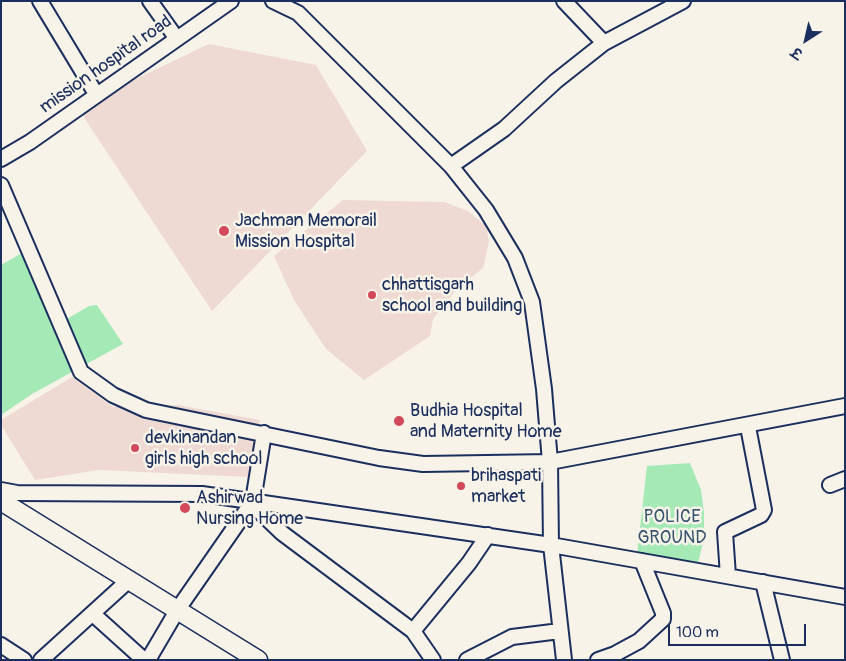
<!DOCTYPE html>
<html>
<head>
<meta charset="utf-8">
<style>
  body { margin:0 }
  #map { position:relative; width:846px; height:661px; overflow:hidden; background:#f7f3e8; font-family:Pangolin,"Playpen Sans Deva",sans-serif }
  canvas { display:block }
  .frame { position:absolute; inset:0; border:2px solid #1b2f5e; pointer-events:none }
  .north { position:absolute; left:781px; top:15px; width:50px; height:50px; -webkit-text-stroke:4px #f7f3e8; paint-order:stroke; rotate:215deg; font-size:14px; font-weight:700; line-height:20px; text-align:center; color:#1b2f5e }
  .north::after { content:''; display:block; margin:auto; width:18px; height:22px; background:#1b2f5e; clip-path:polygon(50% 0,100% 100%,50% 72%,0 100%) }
  .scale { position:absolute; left:668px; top:624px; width:138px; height:22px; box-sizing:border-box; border:2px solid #1b2f5e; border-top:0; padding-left:6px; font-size:15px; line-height:18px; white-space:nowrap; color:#1b2f5e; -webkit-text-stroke:4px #f7f3e8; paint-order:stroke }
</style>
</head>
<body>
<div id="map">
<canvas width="846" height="661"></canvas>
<div class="frame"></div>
<div class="north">उ</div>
<div class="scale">100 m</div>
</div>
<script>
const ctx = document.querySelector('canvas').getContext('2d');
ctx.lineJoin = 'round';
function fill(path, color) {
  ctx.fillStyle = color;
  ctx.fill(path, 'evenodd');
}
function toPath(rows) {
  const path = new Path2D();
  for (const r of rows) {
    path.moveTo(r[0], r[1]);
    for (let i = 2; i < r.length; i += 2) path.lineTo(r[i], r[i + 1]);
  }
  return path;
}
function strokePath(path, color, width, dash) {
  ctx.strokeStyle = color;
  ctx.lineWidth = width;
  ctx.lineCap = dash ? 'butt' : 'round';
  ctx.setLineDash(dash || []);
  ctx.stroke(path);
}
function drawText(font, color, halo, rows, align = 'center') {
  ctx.font = font + ' Pangolin,sans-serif';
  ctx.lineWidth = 5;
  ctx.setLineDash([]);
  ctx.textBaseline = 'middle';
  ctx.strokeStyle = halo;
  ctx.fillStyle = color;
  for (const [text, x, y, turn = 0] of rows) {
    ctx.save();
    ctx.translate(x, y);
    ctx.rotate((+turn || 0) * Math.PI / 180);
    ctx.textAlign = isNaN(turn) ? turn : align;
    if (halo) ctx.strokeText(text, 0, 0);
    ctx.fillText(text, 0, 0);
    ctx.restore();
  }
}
const built = toPath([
  [209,44,316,65,367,151,212,311,77,107],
  [343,200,444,202,468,211,486,226,489,241,483,268,457,289,433,319,430,336,364,380,326,349,294,300,274,256],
  [72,377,113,407,178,405,260,420,249,477,99,470,35,480,1,425,1,420]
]);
const green = toPath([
  [27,250,65,320,89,306,97,305,123,344,32,394,1,415,1,265],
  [690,463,701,490,704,512,704,539,698,563,637,555,647,466]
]);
const minor = toPath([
  [40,1,96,94],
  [150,1,177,39],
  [273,1,298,13,451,166,486,210,515,258,532,302,544,389,550,462,551,545,564,660],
  [564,1,604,43],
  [1,159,30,142,231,1],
  [451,166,504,129,556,81,604,43,683,1],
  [1,185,81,372,113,395,146,410,379,458,423,464,550,462,845,406],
  [830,485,845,479],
  [1,490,17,493,202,494,551,545,845,597],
  [253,501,257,509,282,533,413,631,433,660],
  [728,576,725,532,761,515,764,510,749,432],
  [763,582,782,660],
  [93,614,144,660],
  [413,631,469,563,488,535],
  [1,645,24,660],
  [41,660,129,580],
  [148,660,178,609,253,501,264,433],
  [467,660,512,637,560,631],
  [598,660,615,654,639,641,663,619,663,613,642,561]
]);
const major = toPath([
  [1,501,258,660]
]);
const markers = [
  [224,231,6,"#d1495b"],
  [372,295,5,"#d1495b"],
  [399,421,6,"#d1495b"],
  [135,448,5,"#d1495b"],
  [461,486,5,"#d1495b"],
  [185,508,6,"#d1495b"]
];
const streetNames = [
  ["mission hospital road",106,65,-35]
];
const poiNames = [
  ["Jachman Memorail",235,221],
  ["Mission Hospital",235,242],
  ["chhattisgarh",382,285],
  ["school and building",382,306],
  ["Budhia Hospital",410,411],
  ["and Maternity Home",410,432],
  ["devkinandan",145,438],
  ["girls high school",145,459],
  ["brihaspati",471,476],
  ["market",471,497],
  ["Ashirwad",196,498],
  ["Nursing Home",196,519]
];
const parkNames = [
  ["POLICE",672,517],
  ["GROUND",672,538]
];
fill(built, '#eedad2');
fill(green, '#a5eab6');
strokePath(minor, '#1b2f5e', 18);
strokePath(major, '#1b2f5e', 21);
strokePath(minor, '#f7f3e8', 14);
strokePath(major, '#f7f3e8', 18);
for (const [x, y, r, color] of markers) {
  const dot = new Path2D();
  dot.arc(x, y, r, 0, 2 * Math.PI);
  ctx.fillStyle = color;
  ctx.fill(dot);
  strokePath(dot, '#f7f3e8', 2);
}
drawText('18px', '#1b2f5e', '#f7f3e8', streetNames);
drawText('18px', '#1b2f5e', '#f7f3e8', poiNames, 'left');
drawText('18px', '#375470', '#f7f3e8', parkNames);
</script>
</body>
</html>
